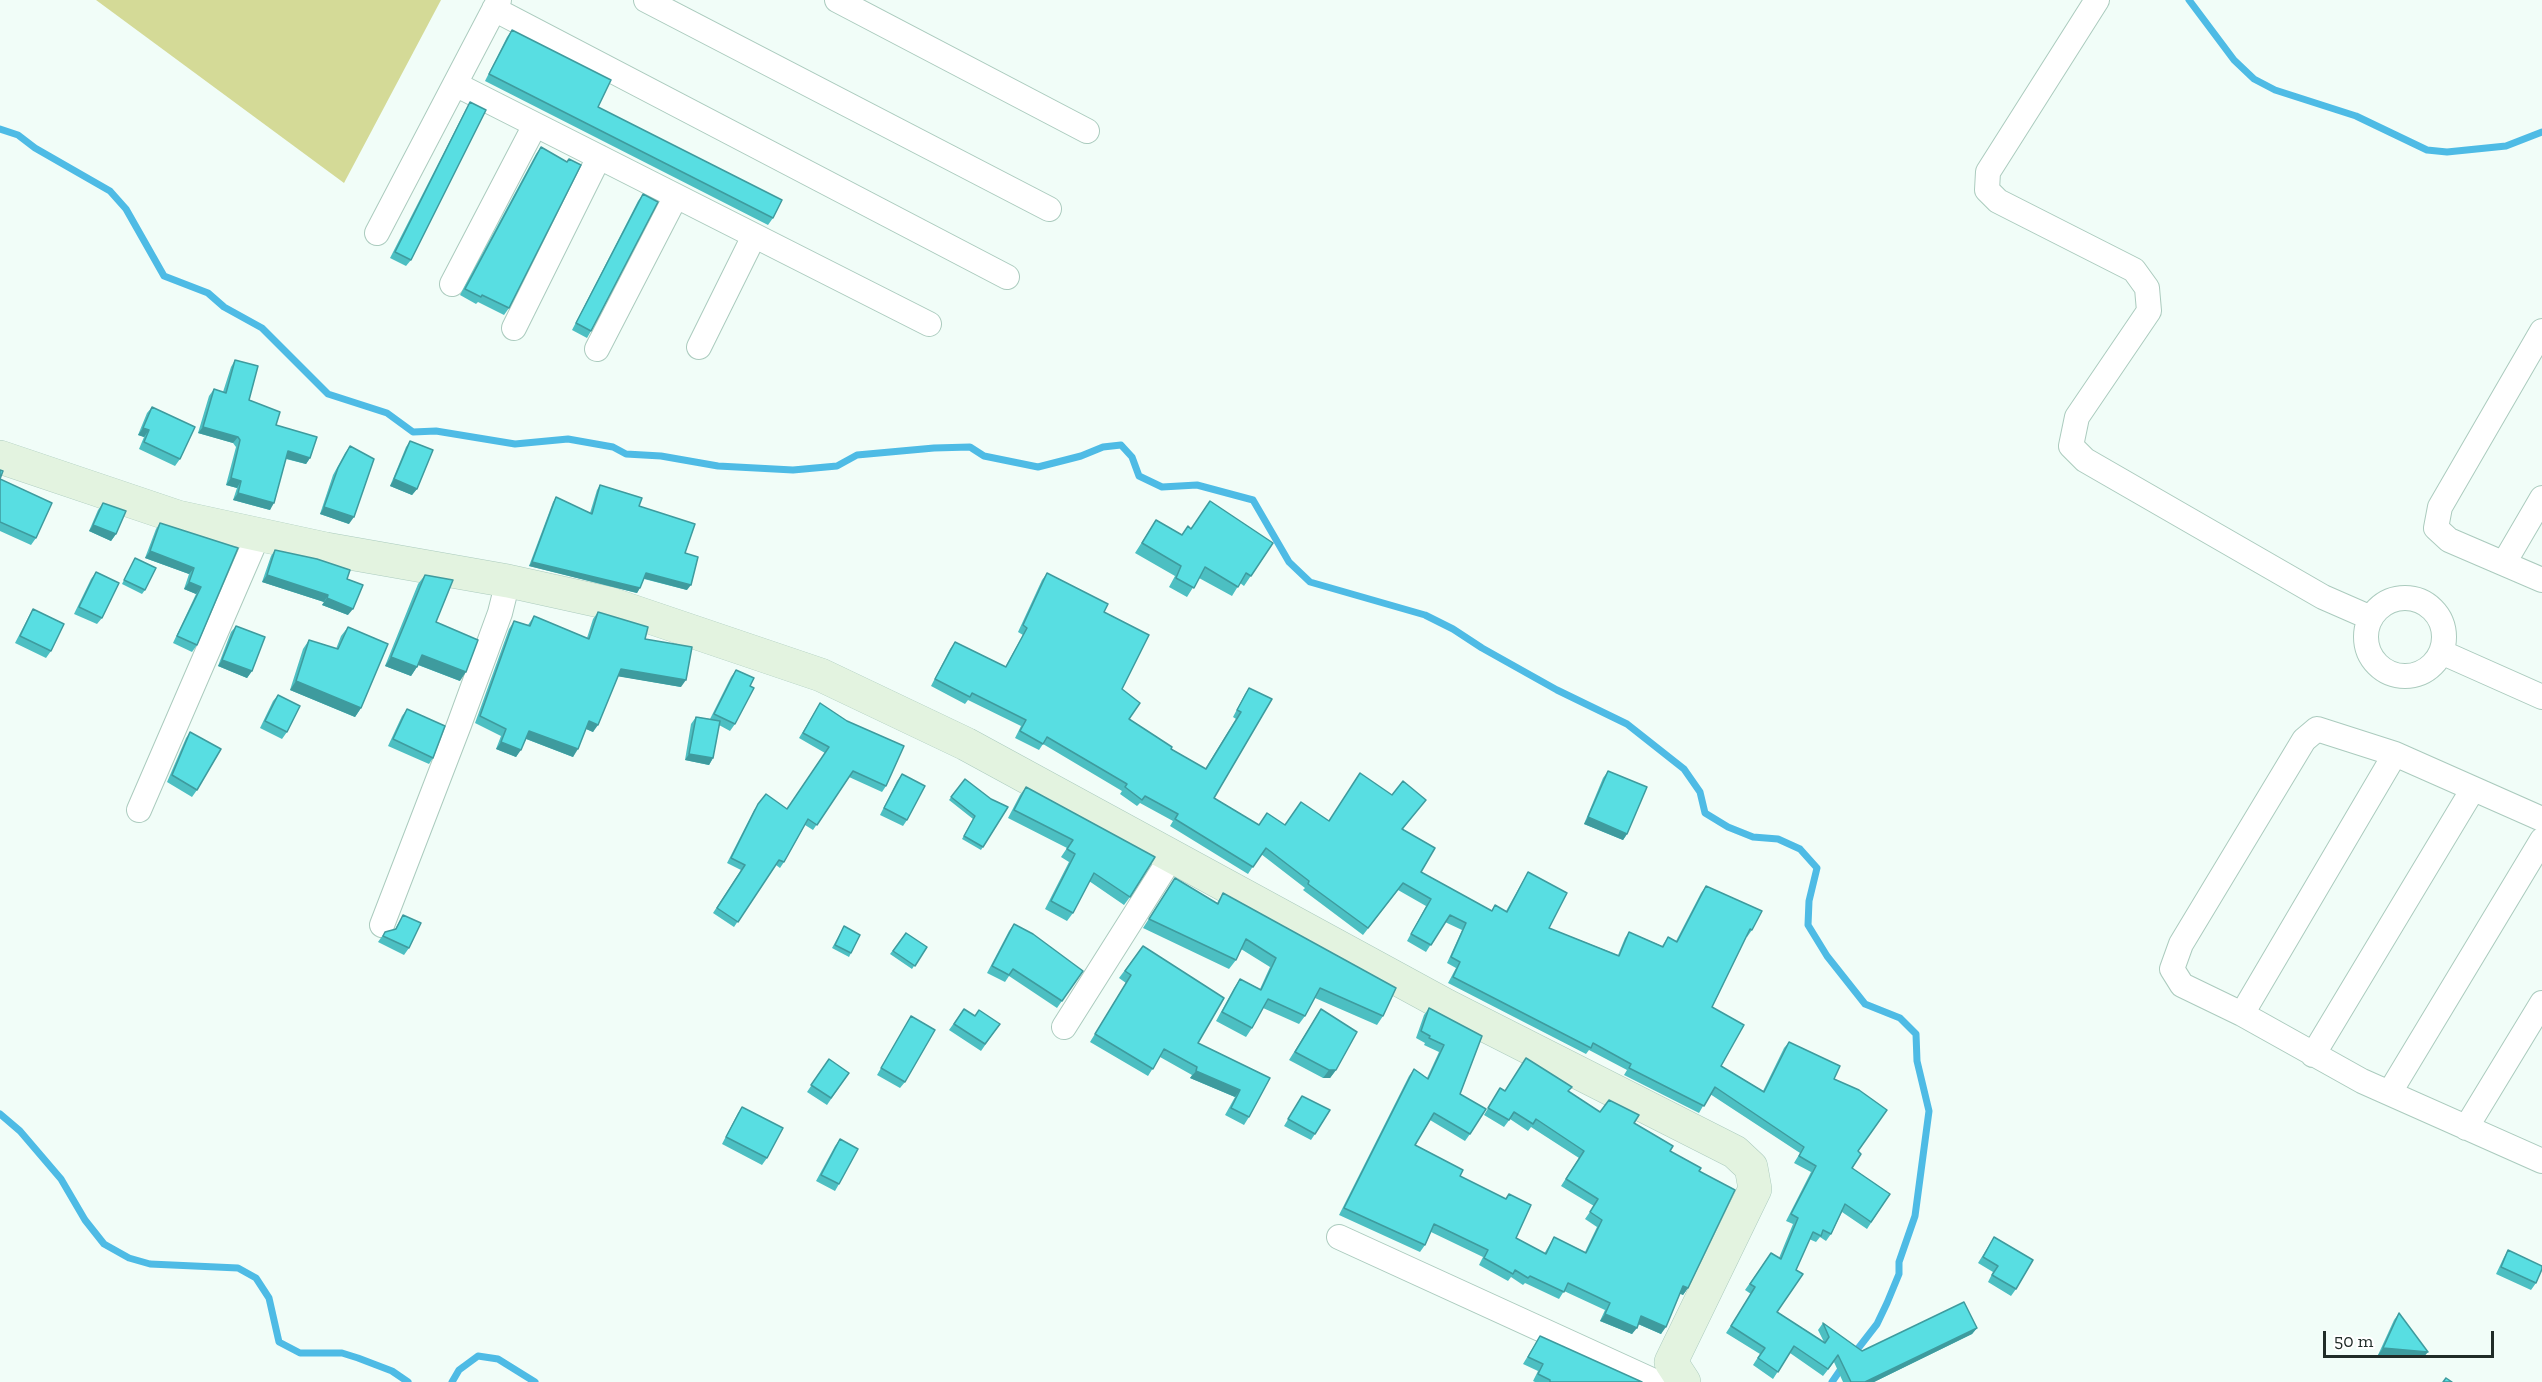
<!DOCTYPE html>
<html>
<head>
<meta charset="utf-8">
<style>
  body { margin:0 }
  #map { position:relative; width:2542px; height:1382px; overflow:hidden; background:#f1fdf8; font-family:"Zilla Slab",serif }
  canvas { display:block }
  .scale { position:absolute; left:2323px; top:1331px; width:171px; height:27px; box-sizing:border-box; border:3px solid #202c28; border-top:0; padding-left:8px; font-size:18px; line-height:21px; white-space:nowrap; color:#202c28; -webkit-text-stroke:4px #fff; paint-order:stroke }
</style>
</head>
<body>
<div id="map">
<canvas width="2542" height="1382"></canvas>
<div class="scale">50 m</div>
</div>
<script>
const ctx = document.querySelector('canvas').getContext('2d');
ctx.lineJoin = 'round';
function fill(path, color) {
  ctx.fillStyle = color;
  ctx.fill(path, 'evenodd');
}
function toPath(rows) {
  const path = new Path2D();
  for (const r of rows) {
    if (r.length === 3) {
      path.moveTo(r[0] + r[2], r[1]);
      path.arc(r[0], r[1], r[2], 0, 2 * Math.PI);
      continue;
    }
    path.moveTo(r[0], r[1]);
    for (let i = 2; i < r.length; i += 2) path.lineTo(r[i], r[i + 1]);
  }
  return path;
}
function strokePath(path, color, width, dash) {
  ctx.strokeStyle = color;
  ctx.lineWidth = width;
  ctx.lineCap = dash ? 'butt' : 'round';
  ctx.setLineDash(dash || []);
  ctx.stroke(path);
}
const green = toPath([
  [96,0,441,0,344,183]
]);
const stream = toPath([
  [2189,0,2234,60,2254,79,2275,90,2356,116,2427,150,2447,152,2506,146,2542,132],
  [0,129,18,135,35,148,110,191,126,209,164,276,208,293,224,307,262,328,328,394,387,413,413,432,436,431,515,444,568,439,613,447,626,454,661,456,718,466,793,470,837,466,857,455,934,448,970,447,984,456,1038,467,1081,456,1103,447,1121,445,1132,457,1139,476,1162,487,1197,485,1253,500,1289,562,1310,582,1425,615,1453,629,1482,648,1557,690,1627,724,1684,769,1700,792,1705,813,1728,827,1753,837,1778,839,1800,849,1817,868,1809,901,1808,925,1827,956,1865,1004,1900,1018,1916,1034,1917,1061,1929,1111,1915,1216,1899,1262,1899,1274,1887,1303,1877,1324,1853,1355],
  [0,1114,20,1131,61,1179,85,1220,104,1244,129,1258,150,1264,238,1268,256,1278,269,1298,279,1342,300,1353,342,1353,358,1358,392,1371,408,1382],
  [452,1382,459,1370,478,1356,498,1359,535,1382],
  [1832,1382,1843,1366]
]);
const street = toPath([
  [646,0,1049,209],
  [837,0,1087,131],
  [2097,0,1988,172,1987,190,1998,201,2134,270,2147,288,2149,311,2077,417,2071,446,2085,460,2323,597,2371,618],
  [494,9,1007,277],
  [455,84,929,324],
  [377,233,499,0],
  [452,284,535,125],
  [514,328,599,157],
  [2542,331,2440,507,2436,528,2449,540,2542,580],
  [699,347,754,236],
  [597,349,676,196],
  [2504,563,2542,498],
  [2405,637,39],
  [2441,652,2542,697],
  [139,810,258,535],
  [2542,819,2395,754,2317,729,2304,740,2181,944,2172,969,2182,985,2242,1014,2362,1081,2542,1161],
  [382,925,459,725,500,613,508,581],
  [2242,1014,2395,754],
  [1064,1027,1172,856],
  [2313,1055,2473,789],
  [2390,1092,2542,840],
  [2466,1128,2542,1003],
  [1339,1237,1656,1382]
]);
const secondary = toPath([
  [0,457,178,517,326,549,508,581,608,603,821,675,966,744,1447,1006,1735,1152,1751,1167,1755,1189,1671,1362,1684,1382]
]);
const wall = toPath([
  [512,30,598,107,773,218,768,225,485,81,507,37],
  [470,102,411,260,406,266,390,258,466,109],
  [541,147,509,308,504,315,478,302,476,304,460,295,536,154],
  [643,194,591,331,587,338,572,330,638,201],
  [235,360,249,400,310,458,306,464,286,459,270,510,233,500,237,488,226,485,236,447,233,443,198,433,209,396,214,389,223,392,231,367],
  [152,407,180,459,175,466,139,449,144,437,138,435,147,413],
  [410,441,417,489,412,495,390,486,406,447],
  [350,446,349,524,320,514,333,475,345,453],
  [0,479,36,538,31,545,0,531],
  [600,485,639,506,685,553,687,590,644,579,637,593,529,566,553,502,556,497,590,513,597,490],
  [103,503,116,534,111,541,89,531,98,510],
  [1156,520,1182,535,1191,529,1273,543,1244,586,1240,583,1232,596,1199,578,1187,597,1169,587,1175,576,1135,553],
  [160,523,238,548,197,645,192,652,173,643,196,594,184,589,189,574,145,558,156,529],
  [275,550,347,579,348,615,322,605,324,602,262,582,271,556],
  [135,558,145,590,142,594,122,584],
  [96,572,102,618,97,624,74,614,91,579],
  [1047,573,1104,612,1129,719,1171,749,1205,769,1236,719,1233,717,1245,694,1249,688,1214,798,1259,825,1285,825,1328,821,1392,795,1421,806,1403,829,1421,872,1491,911,1495,905,1506,911,1524,879,1528,872,1549,928,1618,955,1625,938,1629,932,1662,946,1668,937,1676,941,1701,893,1706,886,1752,930,1747,937,1746,937,1712,1007,1721,1066,1763,1091,1784,1048,1789,1042,1834,1079,1858,1151,1852,1168,1890,1194,1867,1229,1842,1212,1831,1234,1826,1241,1820,1237,1816,1242,1809,1239,1777,1312,1824,1342,1818,1330,1823,1323,1862,1351,1977,1328,1972,1334,1874,1382,1843,1382,1834,1362,1823,1376,1790,1353,1773,1379,1753,1365,1760,1354,1726,1333,1751,1294,1745,1290,1771,1253,1779,1258,1793,1224,1786,1221,1811,1172,1794,1163,1800,1153,1710,1094,1699,1113,1624,1075,1627,1070,1589,1050,1586,1054,1448,983,1456,968,1447,963,1462,930,1445,922,1426,952,1407,941,1426,906,1398,890,1363,935,1303,890,1305,888,1261,854,1248,874,1170,826,1173,821,1140,803,1137,806,1120,794,1122,791,1043,744,1039,750,1015,738,1021,726,968,700,965,704,931,686,950,649,955,642,1005,667,1023,635,1018,632,1042,580],
  [425,575,436,622,460,681,418,665,411,676,385,666,418,584],
  [33,609,51,651,46,658,15,643,29,616],
  [598,612,645,639,681,687,618,676,593,732,586,729,573,757,526,739,516,757,496,749,501,736,475,723,509,629,514,621,528,625,534,616,587,638,593,619],
  [236,626,252,671,247,678,218,666,231,632],
  [348,627,361,708,355,717,290,690,303,649,309,640,336,649,341,636],
  [736,670,750,686,735,724,730,731,719,725,713,758,709,765,685,760,691,724,696,717,710,719,731,677],
  [278,695,287,732,282,739,260,728,273,701],
  [820,703,886,786,882,792,849,777,813,830,805,825,784,862,780,868,776,865,734,927,713,913,741,870,727,863,754,810,766,794,787,809,825,753,799,738],
  [407,709,433,758,429,764,388,746,402,716],
  [190,732,197,790,192,797,167,782,186,738],
  [1608,771,1627,834,1623,840,1584,824,1603,778],
  [902,774,907,820,903,826,880,815,897,781],
  [965,779,991,799,1008,807,981,850,962,839,973,819,949,800],
  [1026,787,1130,897,1124,905,1089,881,1073,913,1067,921,1045,909,1069,862,1061,857,1067,848,1008,818,1020,795],
  [1175,878,1217,903,1223,893,1383,1016,1377,1025,1315,998,1305,1016,1299,1024,1263,1008,1252,1028,1246,1037,1216,1021,1234,988,1240,979,1260,989,1270,967,1241,949,1236,960,1229,969,1143,928],
  [403,915,409,948,404,955,378,942,385,932,395,929],
  [1014,924,1083,971,1057,1008,1009,976,1005,982,987,973,1009,931],
  [844,926,851,953,849,957,832,948],
  [906,933,927,947,912,969,890,954],
  [1143,946,1198,1043,1270,1078,1249,1117,1244,1125,1225,1115,1235,1097,1190,1078,1192,1075,1160,1057,1148,1076,1090,1042,1126,983,1119,978],
  [1429,1008,1482,1036,1460,1094,1470,1134,1465,1141,1430,1120,1415,1145,1460,1176,1505,1199,1509,1194,1516,1238,1544,1254,1554,1237,1585,1252,1597,1227,1585,1219,1594,1206,1561,1186,1579,1158,1531,1127,1528,1131,1510,1119,1504,1127,1484,1115,1500,1088,1505,1091,1568,1091,1600,1112,1634,1123,1670,1151,1699,1171,1688,1288,1683,1295,1680,1293,1661,1334,1638,1324,1632,1334,1600,1321,1605,1310,1564,1291,1559,1299,1525,1283,1523,1285,1511,1277,1508,1281,1479,1265,1483,1257,1431,1232,1425,1245,1420,1252,1339,1215,1409,1076,1414,1069,1427,1078,1439,1052,1424,1045,1425,1043,1416,1038,1424,1015],
  [964,1009,975,1016,1000,1024,981,1051,949,1030],
  [1321,1009,1336,1070,1330,1078,1323,1078,1289,1060],
  [911,1016,905,1082,900,1088,877,1075],
  [829,1059,849,1073,827,1105,807,1092],
  [1302,1096,1315,1134,1311,1140,1284,1126],
  [742,1107,767,1158,762,1165,722,1144,738,1113],
  [840,1139,839,1184,835,1191,816,1181,835,1146],
  [1994,1237,2016,1289,2011,1296,1988,1282,1993,1272,1978,1263],
  [2508,1250,2536,1283,2531,1290,2496,1274,2504,1257],
  [2399,1313,2423,1358,2378,1355,2394,1320],
  [1540,1336,1642,1382,1535,1382,1533,1381,1538,1371,1523,1364]
]);
const shadedWall = toPath([
  [203,427,238,437,233,443,198,433],
  [143,428,149,430,144,437,138,435],
  [288,451,310,458,306,464,284,458],
  [231,478,241,481,237,488,226,485],
  [394,479,417,489,412,495,390,486],
  [238,493,274,503,270,510,233,500],
  [324,507,354,517,349,524,320,514],
  [93,525,116,534,111,541,89,531],
  [150,551,194,568,189,574,145,558],
  [532,562,640,588,637,593,529,566],
  [646,573,691,585,687,590,642,578],
  [267,575,328,595,324,602,262,582],
  [189,582,201,587,196,594,184,589],
  [327,598,353,609,348,615,322,605],
  [422,655,466,672,460,681,416,664],
  [391,657,417,667,411,676,385,666],
  [222,660,252,671,247,678,218,666],
  [621,669,686,680,681,687,616,676],
  [296,681,361,708,355,717,290,690],
  [589,721,598,725,593,732,584,728],
  [529,731,578,749,573,757,524,738],
  [501,742,521,750,516,757,496,749],
  [689,754,713,758,709,765,685,760],
  [1588,817,1627,834,1623,840,1584,824],
  [1329,1070,1336,1070,1330,1078,1323,1078],
  [1196,1071,1240,1090,1235,1097,1190,1078],
  [1683,1286,1688,1288,1683,1295,1678,1293],
  [1605,1314,1637,1328,1632,1334,1600,1321],
  [1641,1316,1666,1327,1661,1334,1636,1323],
  [1977,1328,1972,1334,1874,1382,1865,1382],
  [2383,1348,2428,1352,2423,1358,2378,1355]
]);
const building = toPath([
  [512,30,611,80,598,107,782,200,773,218,489,74,512,30],
  [470,102,486,110,411,260,395,252,470,102],
  [541,147,567,162,569,159,581,165,509,308,482,295,481,297,465,289,541,147],
  [643,194,658,202,591,331,576,323,643,194],
  [235,360,258,366,249,400,280,412,276,425,317,437,310,458,288,451,274,503,238,493,241,481,231,478,240,440,238,437,203,427,214,389,226,393,235,360],
  [152,407,195,427,180,459,144,442,149,430,143,428,152,407],
  [410,441,433,450,417,489,394,479,410,441],
  [350,446,374,459,354,517,324,507,338,468,350,446],
  [0,470,3,471,0,479,0,470],
  [0,479,52,503,36,538,0,522,0,479],
  [600,485,642,498,639,506,695,524,685,553,698,557,691,585,646,573,640,588,532,562,556,497,592,514,600,485],
  [1210,501,1273,543,1251,576,1246,573,1238,587,1205,567,1194,588,1176,578,1181,566,1142,543,1156,520,1182,535,1188,526,1191,529,1210,501],
  [103,503,126,511,116,534,93,525,103,503],
  [160,523,238,548,197,645,177,636,201,587,189,582,194,568,150,551,160,523],
  [275,550,317,559,350,570,347,579,363,585,353,609,327,598,328,595,267,575,275,550],
  [135,558,156,568,145,590,124,580,135,558],
  [96,572,119,583,102,618,79,607,96,572],
  [1047,573,1108,604,1104,612,1149,635,1122,689,1140,703,1129,719,1172,747,1171,749,1206,769,1241,712,1237,710,1249,688,1272,699,1214,798,1259,825,1267,813,1285,825,1301,802,1329,821,1360,773,1392,795,1403,781,1426,800,1402,829,1435,848,1421,872,1492,911,1495,905,1507,912,1528,872,1567,893,1549,928,1619,956,1629,932,1663,947,1668,937,1677,942,1706,886,1762,911,1752,930,1750,929,1712,1007,1744,1025,1721,1066,1764,1092,1789,1042,1840,1066,1834,1079,1859,1090,1887,1110,1858,1151,1861,1154,1852,1168,1890,1194,1871,1222,1845,1204,1831,1234,1823,1230,1821,1236,1813,1232,1796,1270,1803,1274,1777,1312,1825,1343,1829,1337,1823,1323,1862,1351,1964,1302,1977,1328,1865,1382,1851,1382,1838,1355,1828,1369,1794,1346,1778,1372,1758,1358,1765,1348,1731,1326,1755,1287,1750,1284,1771,1253,1781,1259,1798,1218,1791,1214,1816,1166,1799,1156,1804,1147,1715,1087,1704,1106,1629,1068,1631,1064,1593,1043,1591,1048,1453,977,1460,962,1451,957,1466,923,1450,915,1431,945,1411,934,1431,899,1403,883,1368,928,1308,884,1309,881,1266,848,1253,867,1175,819,1178,814,1145,796,1142,800,1125,787,1127,784,1047,737,1043,744,1020,731,1026,720,972,693,970,697,935,679,955,642,1006,667,1027,628,1023,625,1047,573],
  [425,575,453,580,436,622,478,640,466,672,422,655,417,667,391,657,425,575],
  [33,609,64,624,51,651,20,636,33,609],
  [598,612,648,627,645,639,692,647,686,680,621,669,598,725,589,721,578,749,529,731,521,750,501,742,506,729,480,716,514,621,530,626,534,616,589,639,598,612],
  [236,626,265,637,252,671,222,660,236,626],
  [348,627,388,644,361,708,296,681,309,640,338,649,348,627],
  [736,670,754,678,750,686,754,688,735,724,714,714,736,670],
  [278,695,300,706,287,732,265,721,278,695],
  [820,703,847,721,904,746,886,786,853,771,817,825,808,819,784,862,779,860,738,922,717,908,745,865,731,858,758,804,766,794,787,809,829,747,803,733,820,703],
  [407,709,445,726,433,758,393,739,407,709],
  [696,717,720,721,713,758,689,754,696,717],
  [190,732,221,749,197,790,172,775,190,732],
  [1608,771,1647,787,1627,834,1588,817,1608,771],
  [902,774,925,786,907,820,884,808,902,774],
  [965,779,991,799,1008,807,983,847,964,836,975,816,951,797,965,779],
  [1026,787,1155,857,1130,897,1094,873,1073,913,1051,901,1075,854,1067,849,1073,840,1014,810,1026,787],
  [1175,878,1218,904,1223,893,1396,988,1383,1016,1320,988,1305,1016,1268,999,1252,1028,1222,1012,1240,979,1261,990,1276,958,1246,939,1236,960,1149,919,1175,878],
  [403,915,421,923,409,948,383,936,385,932,396,929,403,915],
  [1014,924,1033,934,1083,971,1062,1001,1013,969,1009,975,992,966,1014,924],
  [844,926,860,935,851,953,835,945,844,926],
  [906,933,927,947,915,966,893,951,906,933],
  [1143,946,1224,998,1198,1043,1270,1078,1249,1117,1231,1108,1240,1090,1196,1071,1197,1067,1164,1049,1153,1069,1095,1034,1131,975,1125,971,1143,946],
  [1429,1008,1482,1036,1460,1094,1486,1109,1470,1134,1434,1113,1415,1145,1463,1170,1460,1176,1506,1199,1509,1194,1531,1205,1516,1238,1546,1254,1554,1237,1586,1253,1602,1220,1590,1212,1598,1199,1566,1179,1584,1151,1536,1119,1533,1124,1514,1112,1509,1120,1488,1108,1500,1088,1505,1091,1526,1058,1572,1087,1568,1091,1600,1112,1609,1100,1639,1115,1634,1123,1673,1146,1670,1151,1701,1168,1699,1171,1735,1190,1688,1288,1683,1286,1666,1327,1641,1316,1637,1328,1605,1314,1610,1303,1568,1283,1564,1292,1530,1276,1528,1278,1515,1270,1513,1274,1484,1258,1488,1250,1434,1224,1425,1245,1344,1208,1414,1069,1428,1079,1444,1045,1429,1038,1430,1036,1421,1031,1429,1008],
  [964,1009,975,1016,979,1010,1000,1024,985,1044,954,1024,964,1009],
  [1321,1009,1357,1032,1336,1070,1329,1070,1295,1052,1321,1009],
  [911,1016,935,1030,905,1082,881,1068,911,1016],
  [829,1059,849,1073,831,1098,811,1085,829,1059],
  [1302,1096,1330,1110,1315,1134,1288,1119,1302,1096],
  [742,1107,783,1128,767,1158,726,1137,742,1107],
  [840,1139,858,1149,839,1184,821,1175,840,1139],
  [1994,1237,2033,1260,2016,1289,1992,1275,1998,1266,1983,1257,1994,1237],
  [2508,1250,2542,1266,2542,1269,2536,1283,2501,1267,2508,1250],
  [2399,1313,2428,1352,2383,1348,2399,1313],
  [1540,1336,1642,1382,1550,1382,1550,1380,1538,1374,1543,1364,1528,1357,1540,1336],
  [2446,1378,2452,1382,2443,1382,2446,1378]
]);
fill(green, '#d4da97');
strokePath(stream, '#4ebbe5', 7);
strokePath(street, '#abcbbe', 26);
strokePath(secondary, '#abcbbe', 34);
strokePath(street, '#fff', 24);
strokePath(secondary, '#e3f3e0', 33);
fill(wall, '#4cbfc2');
fill(shadedWall, '#3e9b9e');
fill(building, '#58dee2');
strokePath(building, '#3e9b9e', 1.5);
</script>
</body>
</html>
